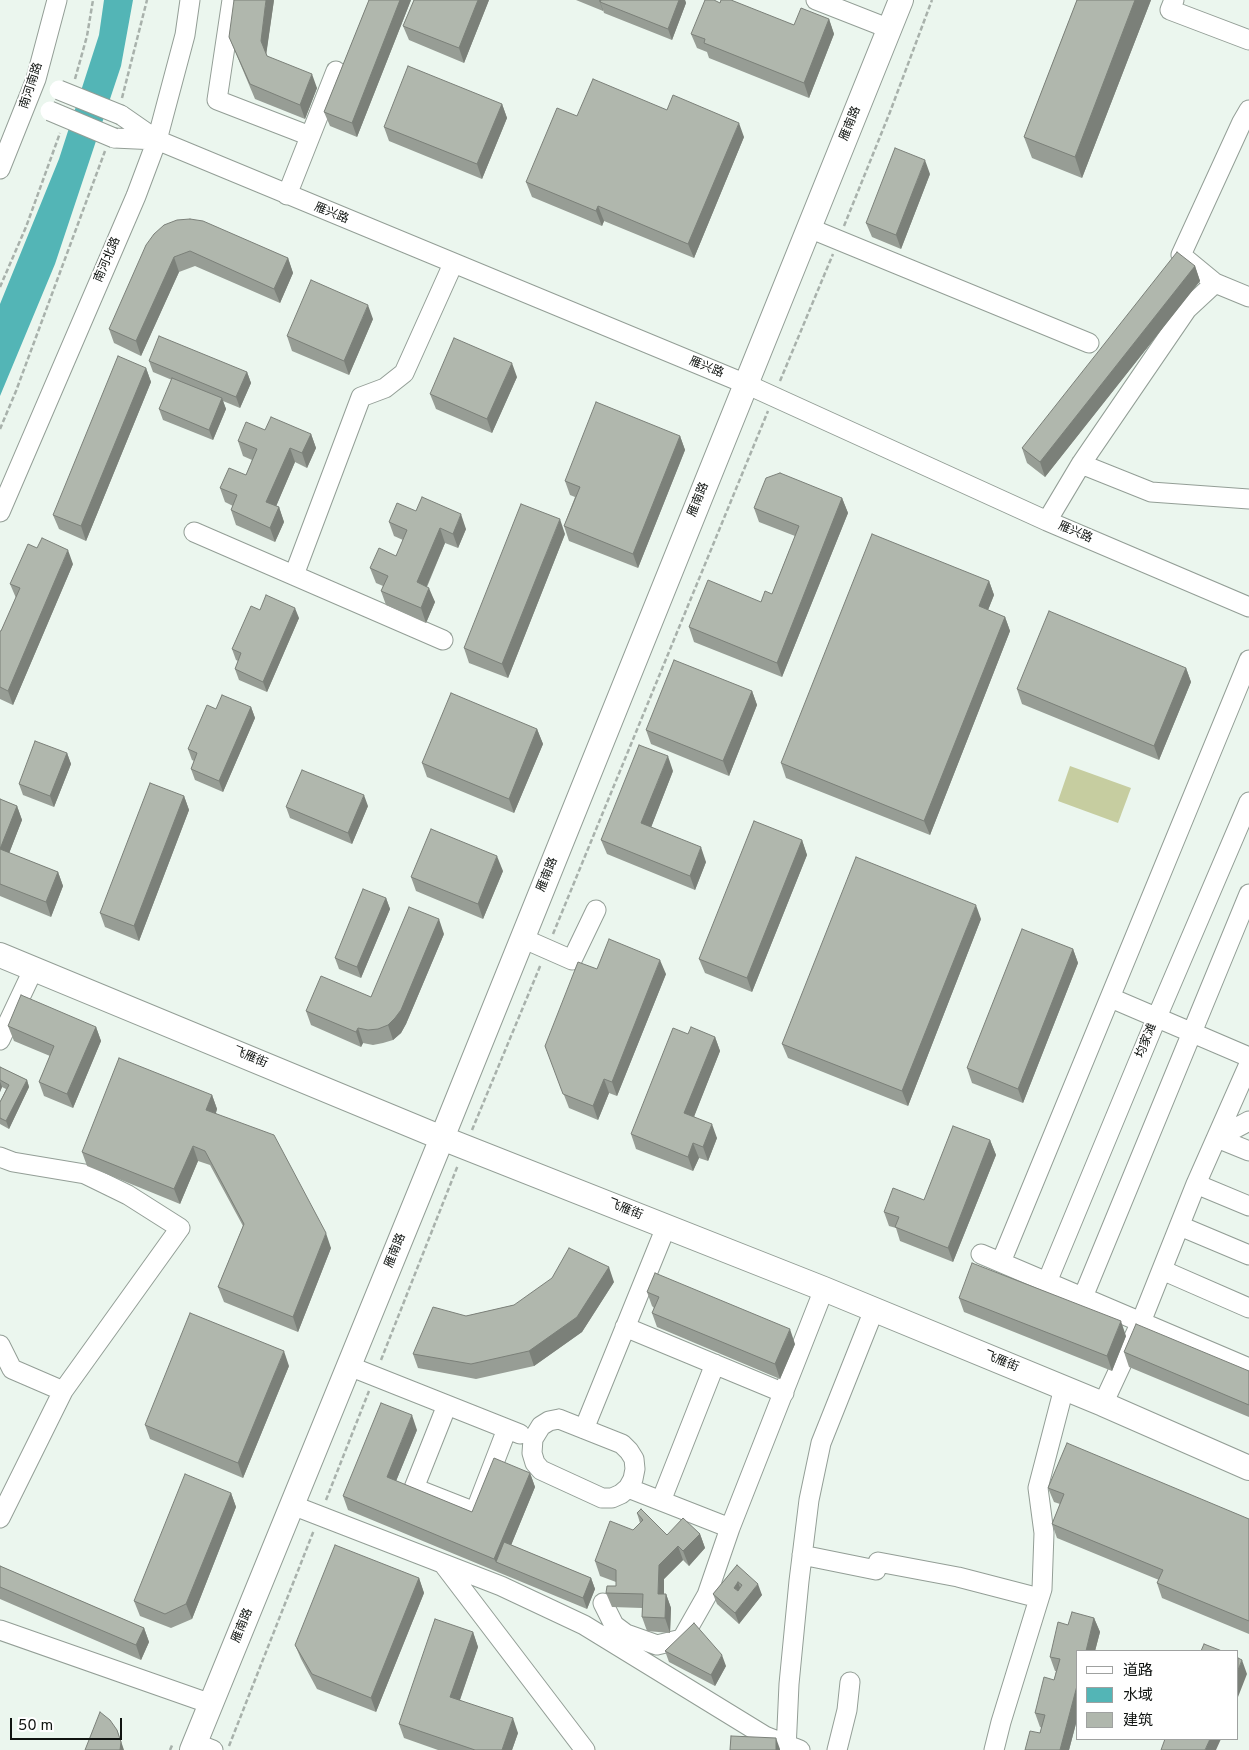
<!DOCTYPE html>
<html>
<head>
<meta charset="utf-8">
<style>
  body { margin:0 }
  #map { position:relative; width:1249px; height:1750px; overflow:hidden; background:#ebf6ee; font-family:Overpass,"Noto Sans SC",sans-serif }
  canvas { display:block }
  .legend { position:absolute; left:1076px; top:1650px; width:162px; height:90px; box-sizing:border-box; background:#fff; border:1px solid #9fa1a0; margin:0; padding:6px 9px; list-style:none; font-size:15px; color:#101411 }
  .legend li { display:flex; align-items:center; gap:10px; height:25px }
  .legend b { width:25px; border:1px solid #9fa1a0 }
  .scale { position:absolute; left:10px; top:1718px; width:112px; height:22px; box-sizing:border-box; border:2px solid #101411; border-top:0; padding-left:6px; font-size:15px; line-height:18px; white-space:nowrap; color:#101411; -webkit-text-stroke:4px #fff; paint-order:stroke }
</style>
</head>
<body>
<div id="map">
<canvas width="1249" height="1750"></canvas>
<ul class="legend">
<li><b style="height:6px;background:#fff"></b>道路</li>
<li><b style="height:14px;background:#53b5b6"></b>水域</li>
<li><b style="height:14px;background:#b0b7ad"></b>建筑</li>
</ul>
<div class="scale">50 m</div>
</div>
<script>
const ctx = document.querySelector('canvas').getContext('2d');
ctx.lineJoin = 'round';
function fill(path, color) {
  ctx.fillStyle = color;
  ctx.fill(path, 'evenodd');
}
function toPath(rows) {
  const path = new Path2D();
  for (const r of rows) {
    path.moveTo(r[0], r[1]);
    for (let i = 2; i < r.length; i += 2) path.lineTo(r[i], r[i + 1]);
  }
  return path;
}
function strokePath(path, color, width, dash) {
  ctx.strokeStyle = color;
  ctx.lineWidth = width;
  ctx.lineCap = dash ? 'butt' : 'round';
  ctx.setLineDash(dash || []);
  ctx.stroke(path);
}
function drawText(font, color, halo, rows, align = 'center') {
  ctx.font = font + ' Overpass,"Noto Sans SC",sans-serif';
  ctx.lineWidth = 4;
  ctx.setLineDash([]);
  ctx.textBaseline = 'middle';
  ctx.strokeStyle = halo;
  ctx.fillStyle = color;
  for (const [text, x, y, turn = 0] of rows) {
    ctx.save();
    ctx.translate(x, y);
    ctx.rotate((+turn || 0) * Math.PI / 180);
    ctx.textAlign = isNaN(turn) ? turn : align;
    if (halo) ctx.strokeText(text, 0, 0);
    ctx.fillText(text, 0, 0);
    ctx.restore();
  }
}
const green = toPath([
  [1070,766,1131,788,1118,823,1058,801]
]);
const water = toPath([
  [104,0,133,0,121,66,55,264,0,396,0,304,59,159,99,35]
]);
const path = toPath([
  [75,79,87,36,93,0],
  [122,98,147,0],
  [844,226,890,112,932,0],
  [0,287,26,227,60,133],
  [780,381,833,254],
  [0,429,16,391,105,151],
  [553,934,768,411],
  [472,1130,541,964],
  [381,1360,458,1165],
  [326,1500,369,1391],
  [229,1746,314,1530],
  [170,1750,173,1743]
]);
const minor = toPath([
  [232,0,217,100,310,136],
  [816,0,890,29],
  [1174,0,1170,10,1249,40],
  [1249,110,1242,122,1181,255,1215,283,1249,297],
  [121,115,157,140,746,384,1047,521,1249,607],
  [114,138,157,140],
  [0,169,36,79,57,0],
  [287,195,336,71],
  [809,228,1089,343],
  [1081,464,1151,492,1249,499],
  [0,512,136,196,157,140,185,35,190,0],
  [1047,521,1081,464,1187,309,1215,283],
  [194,532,443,640],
  [294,575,361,397,385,388,404,373,453,264],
  [522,938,572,960,596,910],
  [1111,998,1249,1057],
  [0,1040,34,968],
  [1217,1138,1249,1121],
  [1217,1138,1249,1151],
  [0,1157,13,1162,85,1174,128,1195,180,1228,63,1391,0,1518],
  [1196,1184,1249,1206],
  [1180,1226,1249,1255],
  [981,1254,1249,1368],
  [1001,1262,1249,660],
  [1162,1270,1249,1308],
  [1047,1282,1157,1017,1249,802],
  [1083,1297,1249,894],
  [625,1327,784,1393],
  [0,1345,12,1369,63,1391],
  [349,1366,520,1434],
  [1103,1404,1141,1322,1196,1184,1249,1064],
  [447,1405,414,1488,475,1512,507,1429],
  [559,1419,622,1444,629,1451,634,1459,635,1469,633,1479,628,1488,621,1494,612,1498,602,1498,541,1470,535,1463,532,1453,533,1439,541,1426,549,1421,559,1419],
  [584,1429,666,1227],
  [628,1488,730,1528,824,1289],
  [661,1501,715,1364],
  [292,1505,501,1586,584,1625,765,1736,800,1750],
  [802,1555,876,1570,878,1562,958,1577,1039,1598],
  [444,1565,585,1750],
  [603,1603,614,1625,626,1634,657,1645,682,1639,707,1595,730,1528],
  [0,1630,211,1704],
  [195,1743,213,1750],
  [786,1750,789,1684,799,1581,809,1500,821,1443,874,1310],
  [837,1750,847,1710,850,1682],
  [994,1750,1001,1722,1042,1589,1044,1533,1038,1488,1064,1388]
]);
const major = toPath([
  [0,955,442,1138,824,1289,1103,1404,1249,1468],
  [192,1750,442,1138,901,0]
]);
const minorBridge = toPath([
  [59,90,121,115],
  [50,111,114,138]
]);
const wall = toPath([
  [274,0,266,54,267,56,317,88,305,119,255,99,229,37],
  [369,0,411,0,357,137,330,126,324,112],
  [489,0,464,63,409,40,403,26],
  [576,0,685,0,686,3,672,40,604,13,603,10,603,11],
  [1077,0,1151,0,1082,178,1032,158,1024,137],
  [720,3,794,25,829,19,834,34,809,98,709,58,707,52,697,48,691,34],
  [502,104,507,118,482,179,389,141,384,127],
  [667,110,744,137,694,258,604,221,602,226,532,197,526,182,577,116],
  [930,174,901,249,872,237,866,223],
  [190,219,288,258,293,273,280,303,195,266,179,272,141,356,114,343,109,329],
  [1195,266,1200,281,1045,477,1027,463,1022,448],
  [373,319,349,375,292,351,287,336],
  [149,361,247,372,251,383,240,408,223,401,226,409,213,440,163,420,159,409,172,380,153,372],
  [146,368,151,382,86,541,59,529,53,515],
  [517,377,492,433,436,409,430,394],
  [265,430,311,434,316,448,307,468,295,462,276,506,279,507,284,522,275,542,236,525,231,510,233,506,225,502,220,488,246,475,252,460,243,456,238,441],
  [680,436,685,450,638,568,569,541,564,526,575,497,570,495,565,481],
  [842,498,848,513,782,677,694,642,689,627,761,602,772,594,795,536,759,522,754,508],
  [416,511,466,529,458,548,445,543,427,587,435,602,426,623,386,605,381,591,383,586,376,583,370,568,396,556,403,540,394,536,389,522],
  [565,534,508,678,469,663,464,648],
  [73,564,13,705,0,699,0,631,1,631,16,598,10,584],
  [989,581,994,595,988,610,1005,617,1010,631,930,835,786,778,781,763],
  [260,610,299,618,267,692,239,680,235,669,238,661,236,660,232,649],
  [1186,668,1191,682,1159,760,1022,704,1017,689],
  [752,691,757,705,729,776,651,744,646,730],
  [251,707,255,718,223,792,195,780,191,769,194,761,192,760,188,749,216,709],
  [537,729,543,744,514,813,427,777,422,763],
  [67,753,71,764,54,807,23,795,19,784],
  [673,771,651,827,706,862,695,890,607,854,601,840],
  [184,796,189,810,139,941,105,927,100,913],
  [0,799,17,806,22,820,9,853,58,872,63,886,51,917,0,896],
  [368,806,352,844,290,818,286,807],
  [802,840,807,855,752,992,705,973,699,959],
  [503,871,483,919,416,891,411,877],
  [386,898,390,909,361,978,339,969,335,958],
  [981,919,908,1106,788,1058,782,1044],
  [444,934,406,1024,401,1033,393,1040,383,1043,373,1045,363,1043,361,1047,311,1025,306,1011,371,997],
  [1073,949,1078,963,1023,1103,972,1083,967,1068],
  [597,969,666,974,617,1096,609,1093,598,1120,569,1108,545,1046],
  [8,1026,96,1027,101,1041,73,1108,44,1096,39,1082,50,1056,14,1041],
  [688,1034,715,1037,720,1051,694,1116,717,1138,708,1161,699,1158,693,1171,636,1149,631,1134],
  [0,1067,27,1080,29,1087,9,1129,0,1124,0,1102,6,1089,2,1087,0,1092],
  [212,1095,217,1109,216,1113,331,1248,298,1332,224,1302,218,1287,243,1226,210,1165,198,1161,180,1204,87,1166,82,1152],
  [990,1140,996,1155,953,1262,900,1241,896,1228,889,1226,884,1212,924,1200],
  [614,1282,582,1332,534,1366,476,1379,418,1368,413,1354,466,1316,514,1305],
  [647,1292,795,1344,780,1379,657,1327,652,1313,654,1308,652,1306],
  [959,1298,1126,1336,1112,1371,964,1312],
  [1124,1352,1249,1371,1249,1417,1129,1367],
  [289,1366,243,1478,150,1439,145,1425],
  [417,1430,396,1481,472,1512,530,1473,535,1487,511,1545,591,1578,595,1589,587,1609,348,1510,343,1496],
  [1048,1488,1249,1519,1249,1634,1162,1598,1157,1583,1159,1580,1057,1538,1052,1524,1060,1504,1054,1502],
  [231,1493,236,1507,192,1619,171,1628,140,1616,134,1601],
  [637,1513,667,1535,700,1534,705,1548,689,1566,683,1560,664,1579,664,1594,666,1594,671,1608,670,1633,647,1631,642,1617,642,1608,612,1607,606,1593,616,1586,616,1582,600,1576,595,1561,633,1530,640,1523],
  [737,1565,762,1595,739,1624,717,1604,713,1594],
  [0,1566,144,1628,149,1642,141,1660,0,1599],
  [419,1578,424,1593,376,1712,317,1689,301,1659,295,1645],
  [1094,1618,1100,1632,1095,1651,1078,1651,1078,1716,1069,1750,1025,1750,1040,1733,1042,1728,1040,1727,1035,1713,1054,1680,1056,1671,1055,1671,1050,1657,1068,1625],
  [473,1632,478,1647,460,1700,518,1733,512,1750,438,1750,404,1738,399,1724],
  [665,1651,726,1666,715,1686,669,1662]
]);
const shadedWall = toPath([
  [266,0,274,0,266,56,261,41],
  [400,0,411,0,357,137,352,123],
  [478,0,489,0,464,63,459,48],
  [599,0,607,0,600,2,603,10,603,11],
  [679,0,685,0,686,3,672,40,668,29],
  [1135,0,1151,0,1082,178,1075,157],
  [829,19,834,34,809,98,804,83],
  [312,74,317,88,305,119,300,105],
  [502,104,507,118,482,179,477,164],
  [739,123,744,137,694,258,688,244],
  [925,160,930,174,901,249,896,235],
  [598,206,604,221,602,226,596,211],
  [174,257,179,272,141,356,136,341],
  [288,258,293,273,280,303,274,289],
  [1195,266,1200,281,1045,477,1040,462],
  [368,305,373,319,349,375,344,361],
  [512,363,517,377,492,433,487,419],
  [146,368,151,382,86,541,81,526],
  [247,372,251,383,240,408,236,397],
  [222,398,226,409,213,440,209,430],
  [311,434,316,448,307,468,302,453],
  [680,436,685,450,638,568,633,554],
  [290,448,295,462,272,516,266,502],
  [842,498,848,513,782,677,777,663],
  [279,507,284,522,275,542,270,528],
  [461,514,466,529,458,548,453,534],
  [560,519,565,534,508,678,502,664],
  [440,528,445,543,422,597,417,582],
  [68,550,73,564,13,705,8,691],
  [989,581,994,595,984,620,979,606],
  [429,588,435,602,426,623,421,608],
  [295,608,299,618,267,692,263,682],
  [1005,617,1010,631,930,835,924,821],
  [1186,668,1191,682,1159,760,1154,746],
  [752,691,757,705,729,776,723,761],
  [251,707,255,718,223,792,219,781],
  [537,729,543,744,514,813,509,799],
  [67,753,71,764,54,807,50,796],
  [668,756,673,771,647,838,641,823],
  [364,795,368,806,352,844,348,833],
  [184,796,189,810,139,941,134,926],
  [17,806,22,820,5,864,0,849],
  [802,840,807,855,752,992,747,978],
  [701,847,706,862,695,890,690,876],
  [497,856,503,871,483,919,478,904],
  [58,872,63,886,51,917,46,902],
  [386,898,390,909,361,978,357,967],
  [976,905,981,919,908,1106,902,1091],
  [439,919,444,934,406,1024,401,1033,393,1040,388,1025],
  [1073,949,1078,963,1023,1103,1018,1089],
  [660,960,666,974,617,1096,612,1082],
  [96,1027,101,1041,73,1108,67,1094],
  [358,1028,363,1043,361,1047,356,1032],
  [715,1037,720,1051,690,1127,684,1113],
  [604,1079,609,1093,598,1120,593,1106],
  [27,1080,29,1087,9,1129,6,1121],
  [0,1081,2,1087,0,1092],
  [212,1095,217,1109,212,1124,206,1110],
  [712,1124,717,1138,708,1161,703,1147],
  [990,1140,996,1155,953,1262,948,1248],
  [693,1143,699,1158,693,1171,688,1157],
  [193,1146,198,1161,180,1204,174,1189],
  [326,1233,331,1248,298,1332,293,1317],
  [609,1267,614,1282,582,1332,534,1366,529,1351],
  [1121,1321,1126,1336,1112,1371,1107,1356],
  [790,1329,795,1344,780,1379,775,1364],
  [284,1351,289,1366,243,1478,238,1463],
  [412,1415,417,1430,392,1491,387,1477],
  [530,1473,535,1487,503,1565,496,1562,494,1559],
  [231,1493,236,1507,192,1619,186,1604],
  [700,1534,705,1548,689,1566,683,1551],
  [678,1546,683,1560,664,1579,664,1608,658,1594,659,1565],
  [419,1578,424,1593,376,1712,371,1698],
  [591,1578,595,1589,587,1609,583,1598],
  [738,1582,742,1593,734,1588],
  [758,1584,762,1595,739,1624,735,1613],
  [666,1594,671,1608,670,1633,665,1618],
  [1094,1618,1100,1632,1095,1651,1086,1651],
  [144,1628,149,1642,141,1660,136,1645],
  [473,1632,478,1647,456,1711,450,1697],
  [722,1655,726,1666,715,1686,711,1675],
  [1242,1660,1247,1674,1238,1697,1238,1670],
  [1078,1682,1078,1716,1069,1750,1060,1750],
  [513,1718,518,1733,512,1750,502,1750],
  [117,1730,121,1741,124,1750,120,1750],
  [776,1738,780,1749,780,1750,776,1750],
  [1210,1739,1221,1739,1216,1750,1205,1750]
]);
const building = toPath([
  [234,0,266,0,261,41,267,56,312,74,300,105,250,84,229,37,234,0],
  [369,0,400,0,352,123,324,112,369,0],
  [414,0,478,0,459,48,403,26,414,0],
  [601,0,679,0,668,29,600,2,601,0],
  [705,0,714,0,720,3,721,0,731,0,794,25,801,8,829,19,804,83,704,43,705,39,691,34,705,0],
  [1077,0,1135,0,1075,157,1024,137,1077,0],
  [408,66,502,104,477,164,384,127,408,66],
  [593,79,667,110,673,95,739,123,688,244,598,206,596,211,526,182,557,108,577,116,593,79],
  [895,148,925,160,896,235,866,223,895,148],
  [190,219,203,221,288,258,274,289,190,251,174,257,136,341,109,329,146,245,154,234,164,225,177,220,190,219],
  [1177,252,1195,266,1040,462,1022,448,1177,252],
  [311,280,368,305,344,361,287,336,311,280],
  [159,336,247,372,236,397,149,361,159,336],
  [454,338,512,363,487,419,430,394,454,338],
  [118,356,146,368,81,526,53,515,118,356],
  [172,378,222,398,209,430,159,409,172,378],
  [596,402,680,436,633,554,564,526,580,487,565,481,596,402],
  [271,417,311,434,302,453,290,448,266,502,279,507,270,528,231,510,237,495,220,488,229,468,246,475,257,449,238,441,246,422,265,430,271,417],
  [780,473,842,498,777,663,689,627,708,580,761,602,765,591,772,594,799,526,754,508,766,478,780,473],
  [422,497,461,514,453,534,440,528,417,582,429,588,421,608,381,591,388,576,370,568,379,548,396,556,407,530,389,522,397,503,416,511,422,497],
  [521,504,560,519,502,664,464,648,521,504],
  [872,534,989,581,979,606,1005,617,924,821,781,763,872,534],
  [42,538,68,550,8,691,0,687,0,631,1,631,20,588,10,584,28,544,37,548,42,538],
  [266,595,295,608,263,682,235,669,241,653,232,649,251,606,260,610,266,595],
  [1049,611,1186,668,1154,746,1017,689,1049,611],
  [674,660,752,691,723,761,646,730,674,660],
  [451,693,537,729,509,799,422,763,451,693],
  [222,695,251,707,219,781,191,769,197,753,188,749,207,705,216,709,222,695],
  [35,741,67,753,50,796,19,784,35,741],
  [639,745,668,756,641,823,701,847,690,876,601,840,639,745],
  [302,770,364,795,348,833,286,807,302,770],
  [150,783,184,796,134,926,100,913,150,783],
  [0,799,17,806,0,849,58,872,46,902,0,884,0,799],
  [754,821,802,840,747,978,699,959,754,821],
  [431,829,497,856,478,904,411,877,431,829],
  [856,857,976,905,902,1091,782,1044,856,857],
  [363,889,386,898,357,967,335,958,363,889],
  [409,907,439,919,401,1010,395,1018,388,1025,378,1029,368,1030,358,1028,356,1032,306,1011,321,976,371,997,409,907],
  [1022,929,1073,949,1018,1089,967,1068,1022,929],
  [609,939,660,960,612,1082,604,1079,593,1106,563,1094,545,1046,578,962,597,969,609,939],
  [21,995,96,1027,67,1094,39,1082,54,1046,8,1026,21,995],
  [691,1027,715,1037,684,1113,712,1124,703,1147,693,1143,688,1157,631,1134,673,1028,688,1034,691,1027],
  [119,1058,212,1095,206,1110,274,1135,326,1233,293,1317,218,1287,244,1224,205,1151,193,1146,174,1189,82,1152,119,1058],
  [0,1067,27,1080,6,1121,0,1118,0,1102,9,1085,0,1080,0,1067],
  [953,1126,990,1140,948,1248,895,1227,899,1217,884,1212,893,1188,924,1200,953,1126],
  [569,1248,609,1267,577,1317,529,1351,471,1364,413,1354,433,1307,466,1316,514,1305,552,1278,569,1248],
  [972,1263,1121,1321,1107,1356,959,1298,972,1263],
  [655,1273,790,1329,775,1364,652,1313,659,1297,647,1292,655,1273],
  [190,1313,284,1351,238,1463,145,1425,190,1313],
  [1136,1324,1249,1371,1249,1405,1124,1352,1136,1324],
  [381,1403,412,1415,387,1477,472,1512,494,1458,530,1473,494,1559,343,1496,381,1403],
  [1067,1443,1249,1519,1249,1621,1157,1583,1163,1570,1052,1524,1064,1494,1048,1488,1067,1443],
  [185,1474,231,1493,186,1604,165,1614,134,1601,185,1474],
  [641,1509,667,1535,683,1518,700,1534,683,1551,678,1546,659,1565,658,1594,666,1594,665,1618,642,1617,643,1594,606,1593,607,1586,616,1586,616,1570,595,1561,610,1521,633,1530,643,1520,637,1513,641,1509],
  [504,1542,591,1578,583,1598,496,1562,504,1542],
  [335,1545,419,1578,371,1698,312,1674,295,1645,335,1545],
  [737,1565,758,1584,735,1613,713,1594,737,1565],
  [738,1582,742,1585,738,1591,734,1588,738,1582],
  [0,1566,144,1628,136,1645,0,1587,0,1566],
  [1072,1612,1094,1618,1086,1651,1078,1651,1078,1682,1060,1750,1025,1750,1030,1731,1040,1733,1045,1715,1035,1713,1044,1677,1054,1680,1060,1659,1050,1657,1058,1622,1068,1625,1072,1612],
  [435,1619,473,1632,450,1697,513,1718,502,1750,475,1750,399,1724,435,1619],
  [694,1623,722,1655,711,1675,665,1651,694,1623],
  [1204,1644,1222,1651,1201,1651,1204,1644],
  [1238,1658,1242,1660,1238,1670,1238,1658],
  [100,1712,110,1720,117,1730,121,1742,120,1750,85,1750,100,1712],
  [731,1736,776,1738,776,1750,730,1750,731,1736],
  [1165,1739,1210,1739,1205,1750,1161,1750,1165,1739]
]);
const streetNames = [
  ["南河南路",32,86,-72],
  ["雁南路",851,124,-68],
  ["雁兴路",331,214,22],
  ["南河北路",108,260,-67],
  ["雁兴路",706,368,22],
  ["雁南路",699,500,-68],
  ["雁兴路",1075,533,23],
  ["雁南路",548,875,-68],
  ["均家滩",1147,1041,-68],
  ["飞雁街",250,1058,23],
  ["飞雁街",625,1210,22],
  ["雁南路",396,1251,-68],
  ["飞雁街",1001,1362,22],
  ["雁南路",243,1626,-68]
];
fill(green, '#c6cda0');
fill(water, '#53b5b6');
strokePath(minor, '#939e96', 21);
strokePath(major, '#939e96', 26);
strokePath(path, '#a8b1ab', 2.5, [5, 2.5]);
strokePath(minor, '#fff', 19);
strokePath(major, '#fff', 24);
strokePath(minorBridge, '#939e96', 21, []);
strokePath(minorBridge, '#fff', 19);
fill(wall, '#979d95');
fill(shadedWall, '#7b8079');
fill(building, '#b0b7ad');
strokePath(building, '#7b8079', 1);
drawText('12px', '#101411', '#fff', streetNames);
</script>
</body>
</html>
